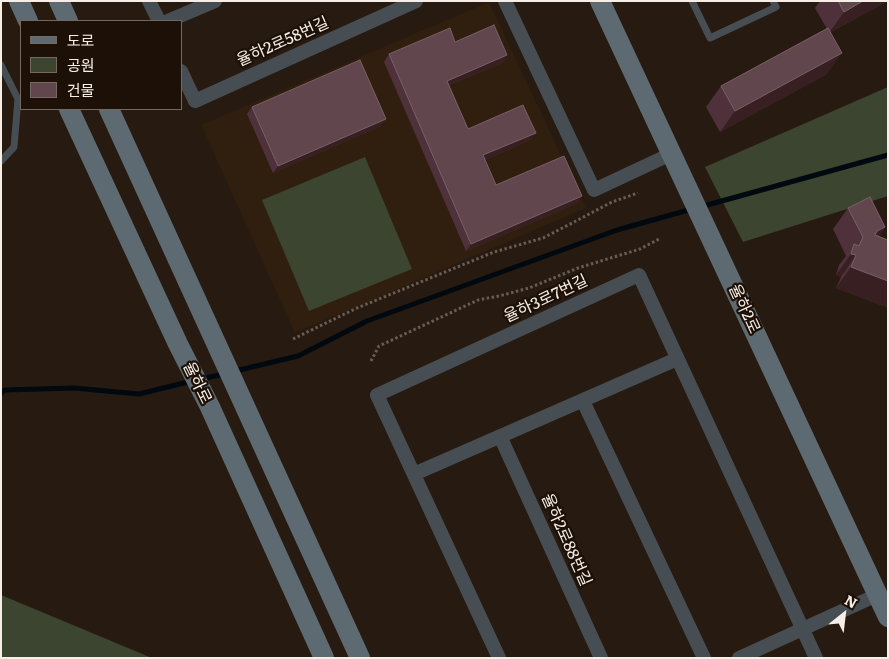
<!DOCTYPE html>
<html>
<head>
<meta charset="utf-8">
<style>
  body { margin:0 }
  #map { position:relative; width:889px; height:659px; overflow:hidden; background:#271a10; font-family:Literata,"Noto Sans KR",serif }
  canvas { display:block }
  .frame { position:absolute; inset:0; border:2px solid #f7eee7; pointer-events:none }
  .legend { position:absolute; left:20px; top:20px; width:162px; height:90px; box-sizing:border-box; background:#1d1107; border:1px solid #746961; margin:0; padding:6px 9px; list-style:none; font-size:15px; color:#f7eee7 }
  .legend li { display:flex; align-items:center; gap:10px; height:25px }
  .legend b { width:25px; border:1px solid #746961 }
  .north { position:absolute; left:819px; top:589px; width:50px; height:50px; -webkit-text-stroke:4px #1d1107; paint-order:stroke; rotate:29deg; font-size:14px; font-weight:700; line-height:20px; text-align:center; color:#f7eee7 }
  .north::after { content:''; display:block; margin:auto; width:18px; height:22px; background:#f7eee7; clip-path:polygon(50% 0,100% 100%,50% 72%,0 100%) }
</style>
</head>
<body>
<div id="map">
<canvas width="889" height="659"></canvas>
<div class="frame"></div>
<ul class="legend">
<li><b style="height:6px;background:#5d6a71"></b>도로</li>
<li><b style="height:14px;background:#3b4530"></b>공원</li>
<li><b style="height:14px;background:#61464d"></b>건물</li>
</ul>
<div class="north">N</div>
</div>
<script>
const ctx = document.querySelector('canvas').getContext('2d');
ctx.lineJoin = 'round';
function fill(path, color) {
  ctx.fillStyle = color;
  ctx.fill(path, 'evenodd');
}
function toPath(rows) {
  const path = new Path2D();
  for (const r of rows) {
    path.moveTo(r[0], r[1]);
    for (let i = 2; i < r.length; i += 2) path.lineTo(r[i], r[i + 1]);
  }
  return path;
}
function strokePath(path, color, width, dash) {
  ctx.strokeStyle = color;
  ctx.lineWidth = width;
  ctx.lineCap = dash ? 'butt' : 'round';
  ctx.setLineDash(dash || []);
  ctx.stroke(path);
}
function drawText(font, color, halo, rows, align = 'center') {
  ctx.font = font + ' Literata,"Noto Sans KR",serif';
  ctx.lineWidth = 4.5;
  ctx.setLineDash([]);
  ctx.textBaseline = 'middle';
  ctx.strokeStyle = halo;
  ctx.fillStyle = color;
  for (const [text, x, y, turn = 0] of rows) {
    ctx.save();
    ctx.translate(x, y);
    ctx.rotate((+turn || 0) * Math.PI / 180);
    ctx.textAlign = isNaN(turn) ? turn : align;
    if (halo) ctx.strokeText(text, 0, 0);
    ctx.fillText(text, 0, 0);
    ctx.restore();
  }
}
const built = toPath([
  [489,2,586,208,295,333,201,125]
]);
const green = toPath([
  [888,87,888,196,743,242,705,167],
  [365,157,412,269,309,311,262,200],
  [1,595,152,658,1,658]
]);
const stream = toPath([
  [700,207,888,155],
  [235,371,298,356,367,321,617,230,692,209],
  [201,379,224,374],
  [1,393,5,390,74,388,139,394,192,381]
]);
const path = toPath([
  [293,339,357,308,494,252,543,238,576,221,612,202,638,193],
  [371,361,379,346,478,300,499,296,529,288,578,268,640,249,661,238]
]);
const lane = toPath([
  [692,1,710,38,776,7,773,1],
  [1,65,18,99,14,147,1,161]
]);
const street = toPath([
  [149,1,159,21],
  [505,1,594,190,671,154],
  [168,21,215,1],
  [181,71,195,101,416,1],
  [583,401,704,658],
  [500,436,601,658],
  [414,474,677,359],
  [499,658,377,395,639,275,816,658],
  [739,658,877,595]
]);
const secondary = toPath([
  [19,1,28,21],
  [59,1,68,21],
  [600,1,888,617],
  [69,109,178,344,210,407,324,658],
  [109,109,360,658]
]);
const wall = toPath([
  [820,1,888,1,831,32,827,74,720,132,706,107,721,86,827,29,815,8],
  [455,42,507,55,502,63,449,85,468,129,530,140,485,160,496,185,582,196,576,204,466,251,384,62,389,54],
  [252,107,381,126,273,173,247,114],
  [848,208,885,227,879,236,888,240,888,304,886,307,836,288,841,277,836,275,839,265,846,256,833,229]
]);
const shadedWall = toPath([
  [863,1,888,1,829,33,844,12],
  [842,53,827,74,720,132,735,111],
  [507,55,502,63,441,88,447,81],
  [386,119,381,126,273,173,278,166],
  [536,133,530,140,478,163,483,155],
  [582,196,576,204,466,251,471,244],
  [885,227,870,249,877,231],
  [851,254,856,255,841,277,836,275],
  [851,267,888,281,888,304,886,307,836,288]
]);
const building = toPath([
  [838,1,863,1,844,12,838,1],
  [494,25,507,55,447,81,468,129,523,105,536,133,483,155,496,185,564,156,582,196,471,244,389,54,450,28,455,42,494,25],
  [828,28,842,53,735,111,721,86,828,28],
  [360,60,386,119,278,166,252,107,360,60],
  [870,197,885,227,877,231,875,235,888,240,888,281,851,267,856,255,851,254,854,244,859,246,863,237,848,208,870,197]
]);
const streetNames = [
  ["율하2로58번길",283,42,-24],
  ["율하3로7번길",546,299,-25],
  ["율하2로",744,309,65],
  ["율하로",197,383,64],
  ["율하2로88번길",566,540,66]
];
fill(built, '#301e0f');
fill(green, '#3b4530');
strokePath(stream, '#00090f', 5);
strokePath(path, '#685c53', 3, [2.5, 2.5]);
strokePath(lane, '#464e53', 7);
strokePath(street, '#464e53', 14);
strokePath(secondary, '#5d6a71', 20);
fill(wall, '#4f313b');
fill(shadedWall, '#371f22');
fill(building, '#61464d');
strokePath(building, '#786066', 1);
drawText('16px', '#f7eee7', '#1d1107', streetNames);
</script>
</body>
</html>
